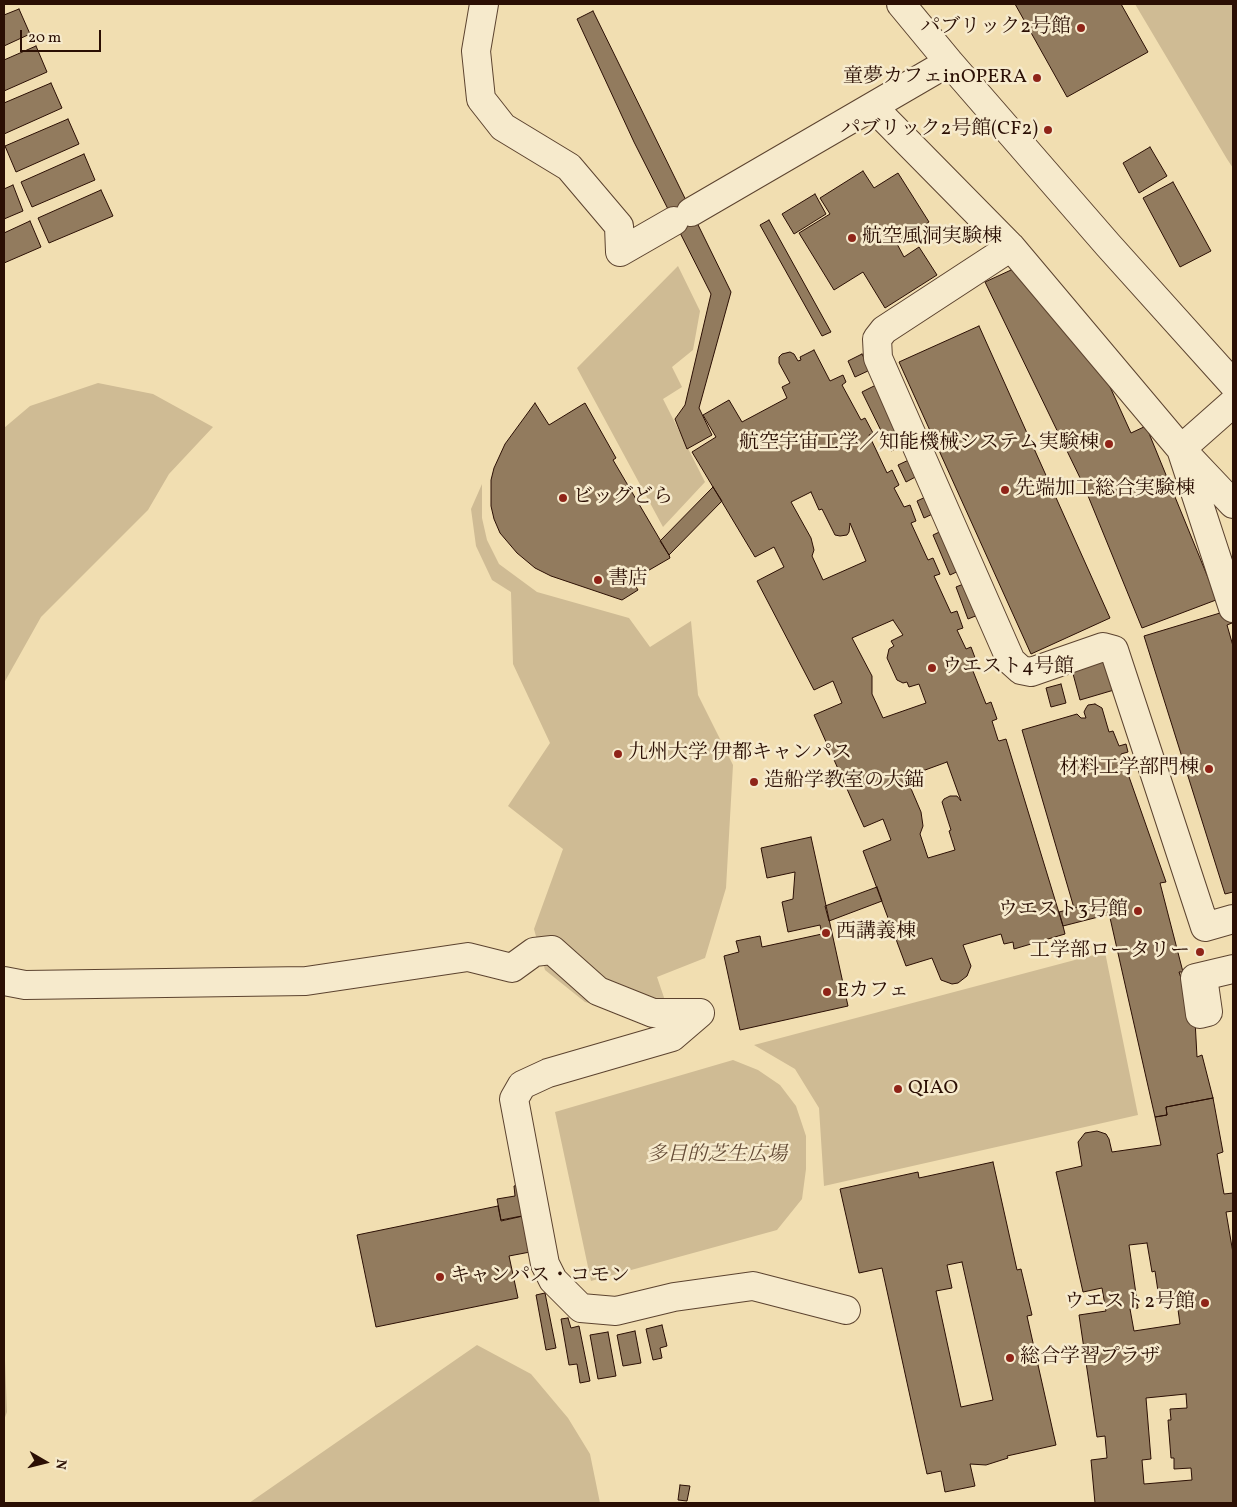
<!DOCTYPE html>
<html>
<head>
<meta charset="utf-8">
<style>
  body { margin:0 }
  #map { position:relative; width:1237px; height:1507px; overflow:hidden; background:#f1deb1; font-family:Vollkorn,serif }
  canvas { display:block }
  .frame { position:absolute; inset:0; border:5px solid #2b0f04; pointer-events:none }
  .north { position:absolute; left:20px; top:1437px; width:50px; height:50px; -webkit-text-stroke:4px #f6eacc; paint-order:stroke; rotate:98deg; font-size:14px; font-weight:700; line-height:20px; text-align:center; color:#2b0f04 }
  .north::after { content:''; display:block; margin:auto; width:18px; height:22px; background:#2b0f04; clip-path:polygon(50% 0,100% 100%,50% 72%,0 100%) }
  .scale { position:absolute; left:20px; top:30px; width:81px; height:22px; box-sizing:border-box; border:2px solid #2b0f04; border-top:0; padding-left:6px; font-size:15px; line-height:18px; white-space:nowrap; color:#2b0f04; -webkit-text-stroke:4px #f6eacc; paint-order:stroke }
</style>
</head>
<body>
<div id="map">
<canvas width="1237" height="1507"></canvas>
<div class="frame"></div>
<div class="north">N</div>
<div class="scale">20 m</div>
</div>
<script>
const ctx = document.querySelector('canvas').getContext('2d');
ctx.lineJoin = 'round';
function fill(path, color) {
  ctx.fillStyle = color;
  ctx.fill(path, 'evenodd');
}
function toPath(rows) {
  const path = new Path2D();
  for (const r of rows) {
    path.moveTo(r[0], r[1]);
    for (let i = 2; i < r.length; i += 2) path.lineTo(r[i], r[i + 1]);
  }
  return path;
}
function strokePath(path, color, width, dash) {
  ctx.strokeStyle = color;
  ctx.lineWidth = width;
  ctx.lineCap = dash ? 'butt' : 'round';
  ctx.setLineDash(dash || []);
  ctx.stroke(path);
}
function drawText(font, color, halo, rows, align = 'center') {
  ctx.font = font + ' Vollkorn,"Noto Serif JP",serif';
  ctx.lineWidth = 5;
  ctx.setLineDash([]);
  ctx.textBaseline = 'middle';
  ctx.strokeStyle = halo;
  ctx.fillStyle = color;
  for (const [text, x, y, turn = 0] of rows) {
    ctx.save();
    ctx.translate(x, y);
    ctx.rotate((+turn || 0) * Math.PI / 180);
    ctx.textAlign = isNaN(turn) ? turn : align;
    if (halo) ctx.strokeText(text, 0, 0);
    ctx.fillText(text, 0, 0);
    ctx.restore();
  }
}
const green = toPath([
  [1135,4,1233,4,1233,168,1227,159],
  [678,266,700,311,693,350,672,367,682,387,663,399,705,482,663,527,577,368],
  [98,383,153,394,213,427,169,474,148,510,41,617,4,683,4,428,30,406],
  [482,484,482,518,487,540,499,564,537,592,629,618,650,647,691,621,698,695,733,765,726,888,705,958,657,977,673,1024,634,1016,585,1002,545,970,534,929,563,849,508,806,550,743,513,664,511,592,492,580,476,546,471,509],
  [1105,952,1138,1115,824,1186,819,1108,795,1069,754,1045],
  [733,1060,758,1070,780,1085,796,1106,806,1136,806,1169,802,1199,777,1230,591,1281,555,1112],
  [4,1335,7,1412,4,1420],
  [477,1345,531,1374,568,1418,590,1454,600,1503,249,1503]
]);
const building = toPath([
  [1015,4,1121,4,1148,52,1067,97,1015,4],
  [19,9,30,34,4,46,4,15,19,9],
  [593,11,731,292,699,408,712,435,687,449,675,419,685,405,711,294,634,142,577,19,593,11],
  [36,46,47,72,4,91,4,60,36,46],
  [51,83,62,108,4,134,4,103,51,83],
  [68,119,79,144,16,172,5,146,68,119],
  [1150,147,1167,176,1139,193,1123,163,1150,147],
  [84,154,95,180,32,207,21,182,84,154],
  [863,171,874,188,898,173,929,222,896,242,904,257,919,247,937,275,885,308,863,272,834,290,799,233,830,214,820,198,863,171],
  [1173,182,1211,251,1180,267,1143,198,1173,182],
  [13,185,23,211,4,219,4,189,13,185],
  [101,190,113,216,49,243,38,218,101,190],
  [815,194,826,214,794,234,782,214,815,194],
  [769,220,831,332,822,336,760,225,769,220],
  [30,221,41,247,4,263,4,233,30,221],
  [1022,265,1095,354,1131,433,1146,426,1211,585,1218,606,1216,600,1142,628,1084,486,985,282,1022,265],
  [979,326,1110,618,1031,654,899,362,979,326],
  [814,350,830,381,843,375,846,382,842,385,861,420,865,418,873,433,869,435,887,473,892,470,899,485,894,488,904,507,910,505,916,521,911,523,928,560,933,558,940,574,934,576,951,613,957,611,963,628,957,630,966,649,971,647,977,663,971,666,986,704,991,702,997,719,992,721,998,740,999,741,1006,739,1063,926,1065,934,1014,949,1013,942,1004,944,1001,934,963,945,971,966,967,976,958,983,952,984,941,980,932,958,906,966,863,851,891,840,883,819,864,827,814,715,842,703,833,681,814,690,757,581,784,567,774,547,755,557,692,452,716,437,703,415,729,400,742,422,787,398,782,387,790,383,779,363,779,357,782,354,790,352,794,354,798,361,801,360,800,357,814,350],
  [811,492,819,510,822,509,835,535,840,536,847,535,849,532,850,523,866,561,823,580,812,556,814,550,811,538,791,502,811,492],
  [893,620,903,635,891,641,894,646,889,649,887,658,897,680,903,683,907,682,909,687,919,684,926,703,883,718,872,694,872,676,852,638,893,620],
  [947,762,961,801,957,796,950,796,944,799,942,802,951,830,949,831,955,850,928,858,920,834,923,826,921,812,906,777,947,762],
  [862,354,870,370,855,377,848,361,862,354],
  [878,384,907,443,891,451,862,392,878,384],
  [535,403,549,425,585,403,616,458,613,460,669,555,670,558,632,580,638,590,622,600,551,576,535,568,517,553,500,533,494,519,491,506,491,480,494,468,505,444,535,403],
  [913,458,921,474,906,482,898,465,913,458],
  [713,487,722,501,669,555,660,541,713,487],
  [932,494,939,511,924,518,917,501,932,494],
  [948,528,965,568,950,575,933,535,948,528],
  [971,581,983,613,968,619,956,587,971,581],
  [1226,604,1232,623,1227,625,1233,646,1233,892,1225,894,1144,636,1220,613,1218,606,1226,604],
  [1106,661,1114,690,1080,700,1072,670,1106,661],
  [1061,684,1066,703,1051,707,1046,688,1061,684],
  [1095,704,1102,708,1109,732,1113,731,1119,746,1126,744,1128,752,1121,754,1166,882,1160,883,1183,972,1179,972,1195,1020,1197,1057,1202,1055,1213,1098,1166,1107,1167,1115,1155,1117,1106,900,1074,908,1022,730,1077,714,1081,718,1086,718,1084,712,1086,708,1088,705,1095,704],
  [811,837,848,1006,740,1030,724,956,739,952,736,941,760,936,762,947,822,934,820,925,788,932,782,902,793,899,795,872,767,878,761,848,811,837],
  [877,887,882,901,829,921,825,906,877,887],
  [1106,900,1110,914,1063,926,1059,912,1106,900],
  [1213,1098,1223,1152,1217,1154,1224,1194,1233,1193,1233,1211,1226,1212,1233,1253,1233,1503,1095,1503,1091,1460,1107,1458,1105,1436,1097,1437,1079,1315,1106,1311,1102,1288,1083,1292,1056,1172,1082,1166,1078,1142,1085,1133,1097,1131,1106,1134,1109,1139,1112,1152,1161,1145,1155,1117,1167,1115,1166,1107,1213,1098],
  [1147,1243,1152,1272,1155,1271,1159,1298,1176,1295,1180,1324,1134,1331,1130,1309,1138,1308,1129,1245,1147,1243],
  [1186,1394,1187,1408,1170,1409,1171,1420,1168,1420,1171,1458,1174,1458,1174,1469,1191,1468,1192,1480,1144,1484,1142,1460,1151,1459,1146,1398,1186,1394],
  [993,1162,1017,1270,1021,1269,1032,1315,1027,1316,1056,1445,1007,1456,1008,1458,986,1465,970,1464,975,1486,945,1492,941,1471,927,1474,882,1268,859,1273,840,1189,918,1172,919,1178,993,1162],
  [962,1262,993,1400,961,1407,936,1291,952,1288,947,1265,962,1262],
  [522,1184,527,1215,501,1220,497,1199,515,1196,514,1186,522,1184],
  [498,1206,501,1221,523,1216,530,1252,509,1256,518,1298,376,1327,357,1235,498,1206],
  [545,1293,556,1348,546,1350,536,1295,545,1293],
  [568,1318,571,1328,579,1326,590,1381,580,1383,577,1364,569,1365,561,1319,568,1318],
  [662,1325,667,1346,660,1348,662,1358,653,1360,646,1329,662,1325],
  [635,1331,641,1363,623,1366,617,1335,635,1331],
  [608,1332,616,1376,598,1379,590,1335,608,1332],
  [680,1485,690,1486,687,1501,678,1500,680,1485]
]);
const minor = toPath([
  [484,4,476,51,481,99,503,127,569,167,619,226,620,252,674,221],
  [901,4,949,62,1108,245,1233,384],
  [873,107,1011,247,1181,449,1233,504],
  [691,212,949,62],
  [1011,247,884,330,877,339,878,358,1011,661,1021,670,1031,672,1103,647,1114,650,1205,927,1233,919],
  [1233,403,1181,449,1233,608],
  [1203,977,1208,1012,1200,1014,1195,978,1233,969],
  [4,981,25,985,306,981,468,957,512,968,534,952,552,950,598,991,653,1013,700,1013],
  [700,1013,672,1037,548,1073,522,1085,514,1099,545,1264,553,1280,581,1308,616,1311,674,1297,753,1286,846,1310]
]);
const markers = [
  [1081,28,5,"#8f2418"],
  [1037,78,5,"#8f2418"],
  [1048,130,5,"#8f2418"],
  [852,238,5,"#8f2418"],
  [1109,444,5,"#8f2418"],
  [1005,490,5,"#8f2418"],
  [563,498,5,"#8f2418"],
  [598,580,5,"#8f2418"],
  [932,668,5,"#8f2418"],
  [618,754,5,"#8f2418"],
  [1209,769,5,"#8f2418"],
  [754,782,5,"#8f2418"],
  [1138,911,5,"#8f2418"],
  [826,933,5,"#8f2418"],
  [1200,952,5,"#8f2418"],
  [827,992,5,"#8f2418"],
  [898,1089,5,"#8f2418"],
  [440,1277,5,"#8f2418"],
  [1205,1303,5,"#8f2418"],
  [1010,1358,5,"#8f2418"]
];
const poiNames = [
  ["パブリック2号館",1071,28,"right"],
  ["童夢カフェinOPERA",1027,78,"right"],
  ["パブリック2号館(CF2)",1038,130,"right"],
  ["航空風洞実験棟",862,238],
  ["航空宇宙工学／知能機械システム実験棟",1099,444,"right"],
  ["先端加工総合実験棟",1015,490],
  ["ビッグどら",573,498],
  ["書店",608,580],
  ["ウエスト4号館",942,668],
  ["九州大学 伊都キャンパス",628,754],
  ["材料工学部門棟",1199,769,"right"],
  ["造船学教室の大錨",764,782],
  ["ウエスト3号館",1128,911,"right"],
  ["西講義棟",836,933],
  ["工学部ロータリー",1190,952,"right"],
  ["Eカフェ",837,992],
  ["QIAO",908,1089],
  ["キャンパス・コモン",450,1277],
  ["ウエスト2号館",1195,1303,"right"],
  ["総合学習プラザ",1020,1358]
];
const parkNames = [
  ["多目的芝生広場",717,1156]
];
fill(green, '#cfbb94');
fill(building, '#927b5e');
strokePath(building, '#2b0f04', 1);
strokePath(minor, '#5c432f', 30);
strokePath(minor, '#f6eacc', 28);
for (const [x, y, r, color] of markers) {
  const dot = new Path2D();
  dot.arc(x, y, r, 0, 2 * Math.PI);
  ctx.fillStyle = color;
  ctx.fill(dot);
  strokePath(dot, '#f6eacc', 2);
}
drawText('20px', '#2b0f04', '#f6eacc', poiNames, 'left');
drawText('italic 20px', '#644b36', '#f6eacc', parkNames);
</script>
</body>
</html>
